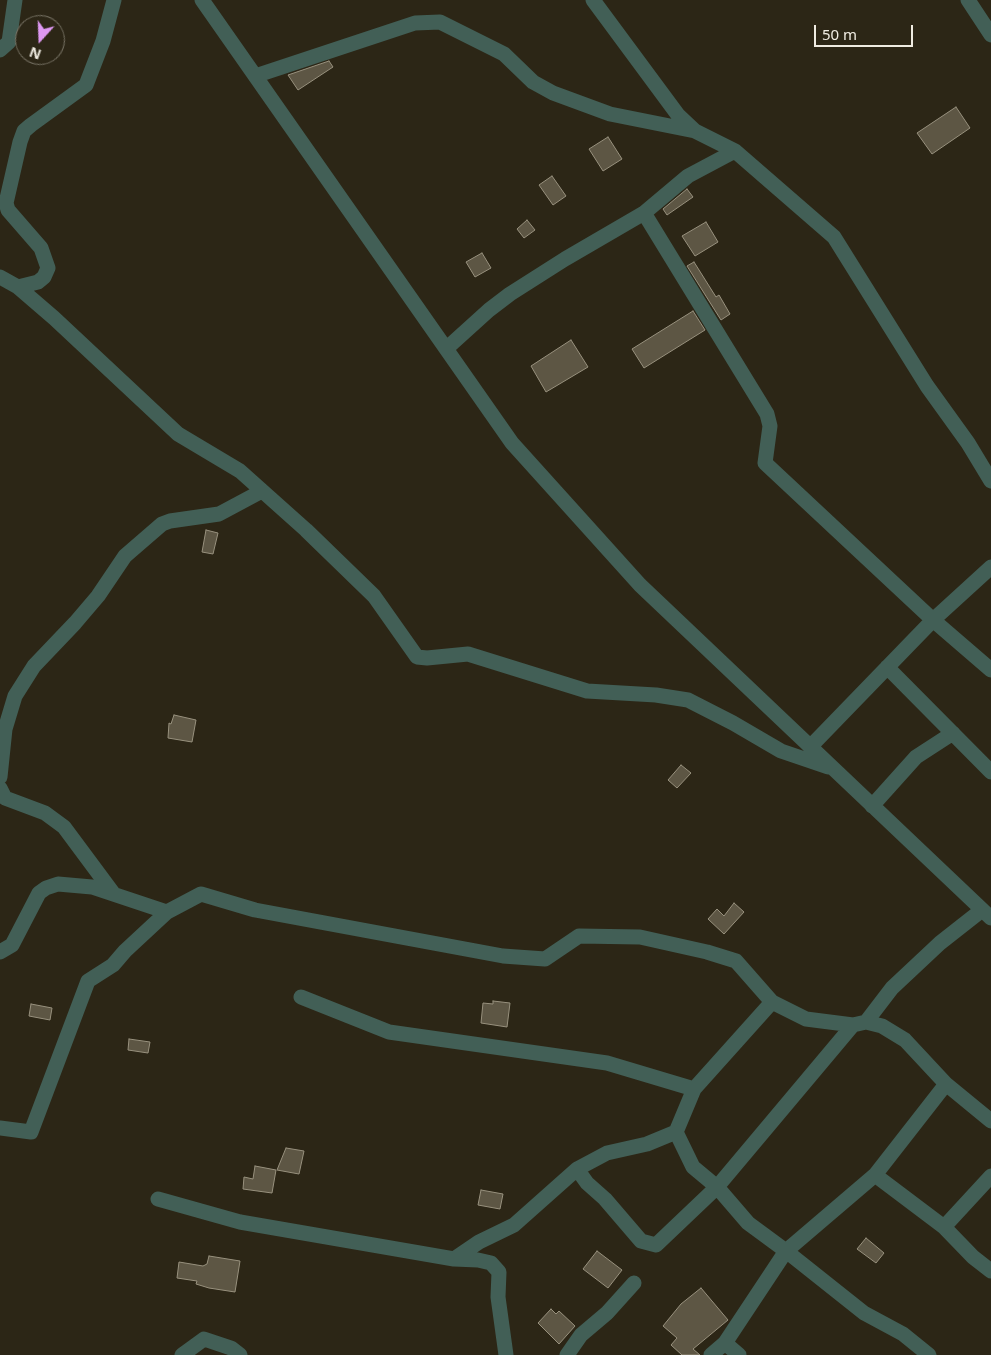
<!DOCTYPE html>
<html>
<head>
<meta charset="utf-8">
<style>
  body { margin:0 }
  #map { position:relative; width:991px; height:1355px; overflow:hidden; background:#2c2616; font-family:"Noto Sans",sans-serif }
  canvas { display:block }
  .north { position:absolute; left:15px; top:15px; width:50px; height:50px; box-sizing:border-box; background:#2c2616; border:1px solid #7a7567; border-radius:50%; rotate:200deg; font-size:14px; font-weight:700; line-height:20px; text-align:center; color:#efebe1 }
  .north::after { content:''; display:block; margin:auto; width:18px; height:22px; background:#de98f2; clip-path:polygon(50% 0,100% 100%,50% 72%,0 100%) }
  .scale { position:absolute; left:814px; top:25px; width:99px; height:22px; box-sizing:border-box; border:2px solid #efebe1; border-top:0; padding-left:6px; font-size:15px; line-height:18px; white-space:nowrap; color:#efebe1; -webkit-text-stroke:4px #2c2616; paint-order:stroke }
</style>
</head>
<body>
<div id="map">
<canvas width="991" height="1355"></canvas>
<div class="north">N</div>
<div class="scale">50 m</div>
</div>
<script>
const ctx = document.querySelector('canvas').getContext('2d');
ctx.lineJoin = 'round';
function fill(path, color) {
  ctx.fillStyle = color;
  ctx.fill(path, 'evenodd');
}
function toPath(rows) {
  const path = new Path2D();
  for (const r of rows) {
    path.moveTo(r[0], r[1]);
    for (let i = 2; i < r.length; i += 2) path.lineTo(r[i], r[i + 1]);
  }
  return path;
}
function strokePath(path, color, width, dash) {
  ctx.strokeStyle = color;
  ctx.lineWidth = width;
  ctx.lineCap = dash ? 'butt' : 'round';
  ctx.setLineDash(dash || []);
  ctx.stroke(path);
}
const building = toPath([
  [329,61,333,67,298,90,288,75,329,61],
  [956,107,970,128,932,154,917,133,956,107],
  [608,137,622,159,603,171,589,149,608,137],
  [552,176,566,196,553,205,539,185,552,176],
  [687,189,693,197,667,215,663,209,687,189],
  [527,220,535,230,524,238,517,229,527,220],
  [706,222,718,242,695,256,682,236,706,222],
  [482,253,491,268,475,277,466,262,482,253],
  [694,262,716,297,719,295,730,314,721,320,687,266,694,262],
  [693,311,705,330,644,368,632,349,693,311],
  [571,340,588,367,546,392,531,366,571,340],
  [206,530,218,533,213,554,202,552,206,530],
  [174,715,196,720,192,742,168,738,169,723,171,724,174,715],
  [681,765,691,773,677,788,668,780,681,765],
  [734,903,744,912,724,934,708,919,717,909,724,916,734,903],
  [493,1001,510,1003,507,1027,481,1023,483,1003,493,1004,493,1001],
  [31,1004,52,1008,50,1020,29,1016,31,1004],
  [129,1039,150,1042,148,1053,128,1050,129,1039],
  [286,1148,304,1151,299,1174,277,1170,286,1148],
  [255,1166,276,1170,272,1193,243,1189,244,1177,253,1179,255,1166],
  [481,1190,503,1194,500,1209,478,1205,481,1190],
  [866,1238,884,1253,876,1263,857,1249,866,1238],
  [597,1251,622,1270,608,1288,583,1269,597,1251],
  [209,1256,240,1261,235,1292,209,1288,196,1284,197,1281,177,1278,179,1262,203,1266,207,1264,209,1256],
  [701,1288,728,1320,693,1349,700,1355,682,1355,671,1345,677,1338,663,1326,681,1304,701,1288],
  [551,1309,556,1314,559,1311,575,1326,559,1344,538,1323,551,1309]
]);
const minor = toPath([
  [202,0,512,443,640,585,991,918],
  [593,0,678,115,695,131,735,151,834,237,927,386,968,443,991,481],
  [968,0,991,35],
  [0,50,9,42,15,0],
  [255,76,415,23,440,22,504,54,533,82,553,93,610,114,695,131],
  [644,213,767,414,770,426,765,463,933,620,991,670],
  [0,277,18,287,54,318,178,434,240,471,306,530,374,596,417,657,427,658,468,654,587,691,656,695,688,700,733,723,781,751,828,767],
  [18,287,38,282,44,277,48,268,41,248,8,210,6,203,20,142,24,131,31,125,86,85,103,41,114,0],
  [447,348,489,310,510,294,565,259,644,213,688,176,735,151],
  [887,667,991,772],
  [810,747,933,620,991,567],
  [0,777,5,729,15,696,34,666,75,623,98,596,125,556,162,524,170,521,219,514,262,491],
  [0,788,5,798,45,813,64,827,113,893],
  [872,806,916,757,953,733],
  [0,952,12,945,39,893,46,888,58,884,92,887,167,912],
  [301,997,389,1032,607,1063,694,1089],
  [866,1022,892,988,940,943,982,910],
  [0,1128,31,1132,88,981,113,965,125,951,167,912,201,894,255,910,503,956,545,959,579,936,640,937,707,952,736,961,772,1002,806,1019,853,1025],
  [676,1132,694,1089,772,1002],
  [577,1169,587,1183,605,1199,641,1241,656,1245,717,1187,853,1025,866,1022,882,1026,905,1040,946,1084,991,1121],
  [875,1175,944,1227,973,1257,991,1271],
  [158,1199,240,1222,454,1259,478,1260,491,1263,499,1272,498,1297,506,1355],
  [944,1227,991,1176],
  [454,1259,479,1242,514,1225,577,1169,607,1153,647,1144,676,1132,693,1167,717,1187,748,1223,786,1251,875,1175,946,1084],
  [725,1343,739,1355],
  [182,1355,204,1339,231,1348,240,1355],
  [567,1355,581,1335,607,1313,634,1283],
  [711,1355,725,1343,786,1251,864,1313,903,1334,929,1355]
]);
fill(building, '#5d5644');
strokePath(building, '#98917e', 1);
strokePath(minor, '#425f56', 15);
</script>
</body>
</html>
